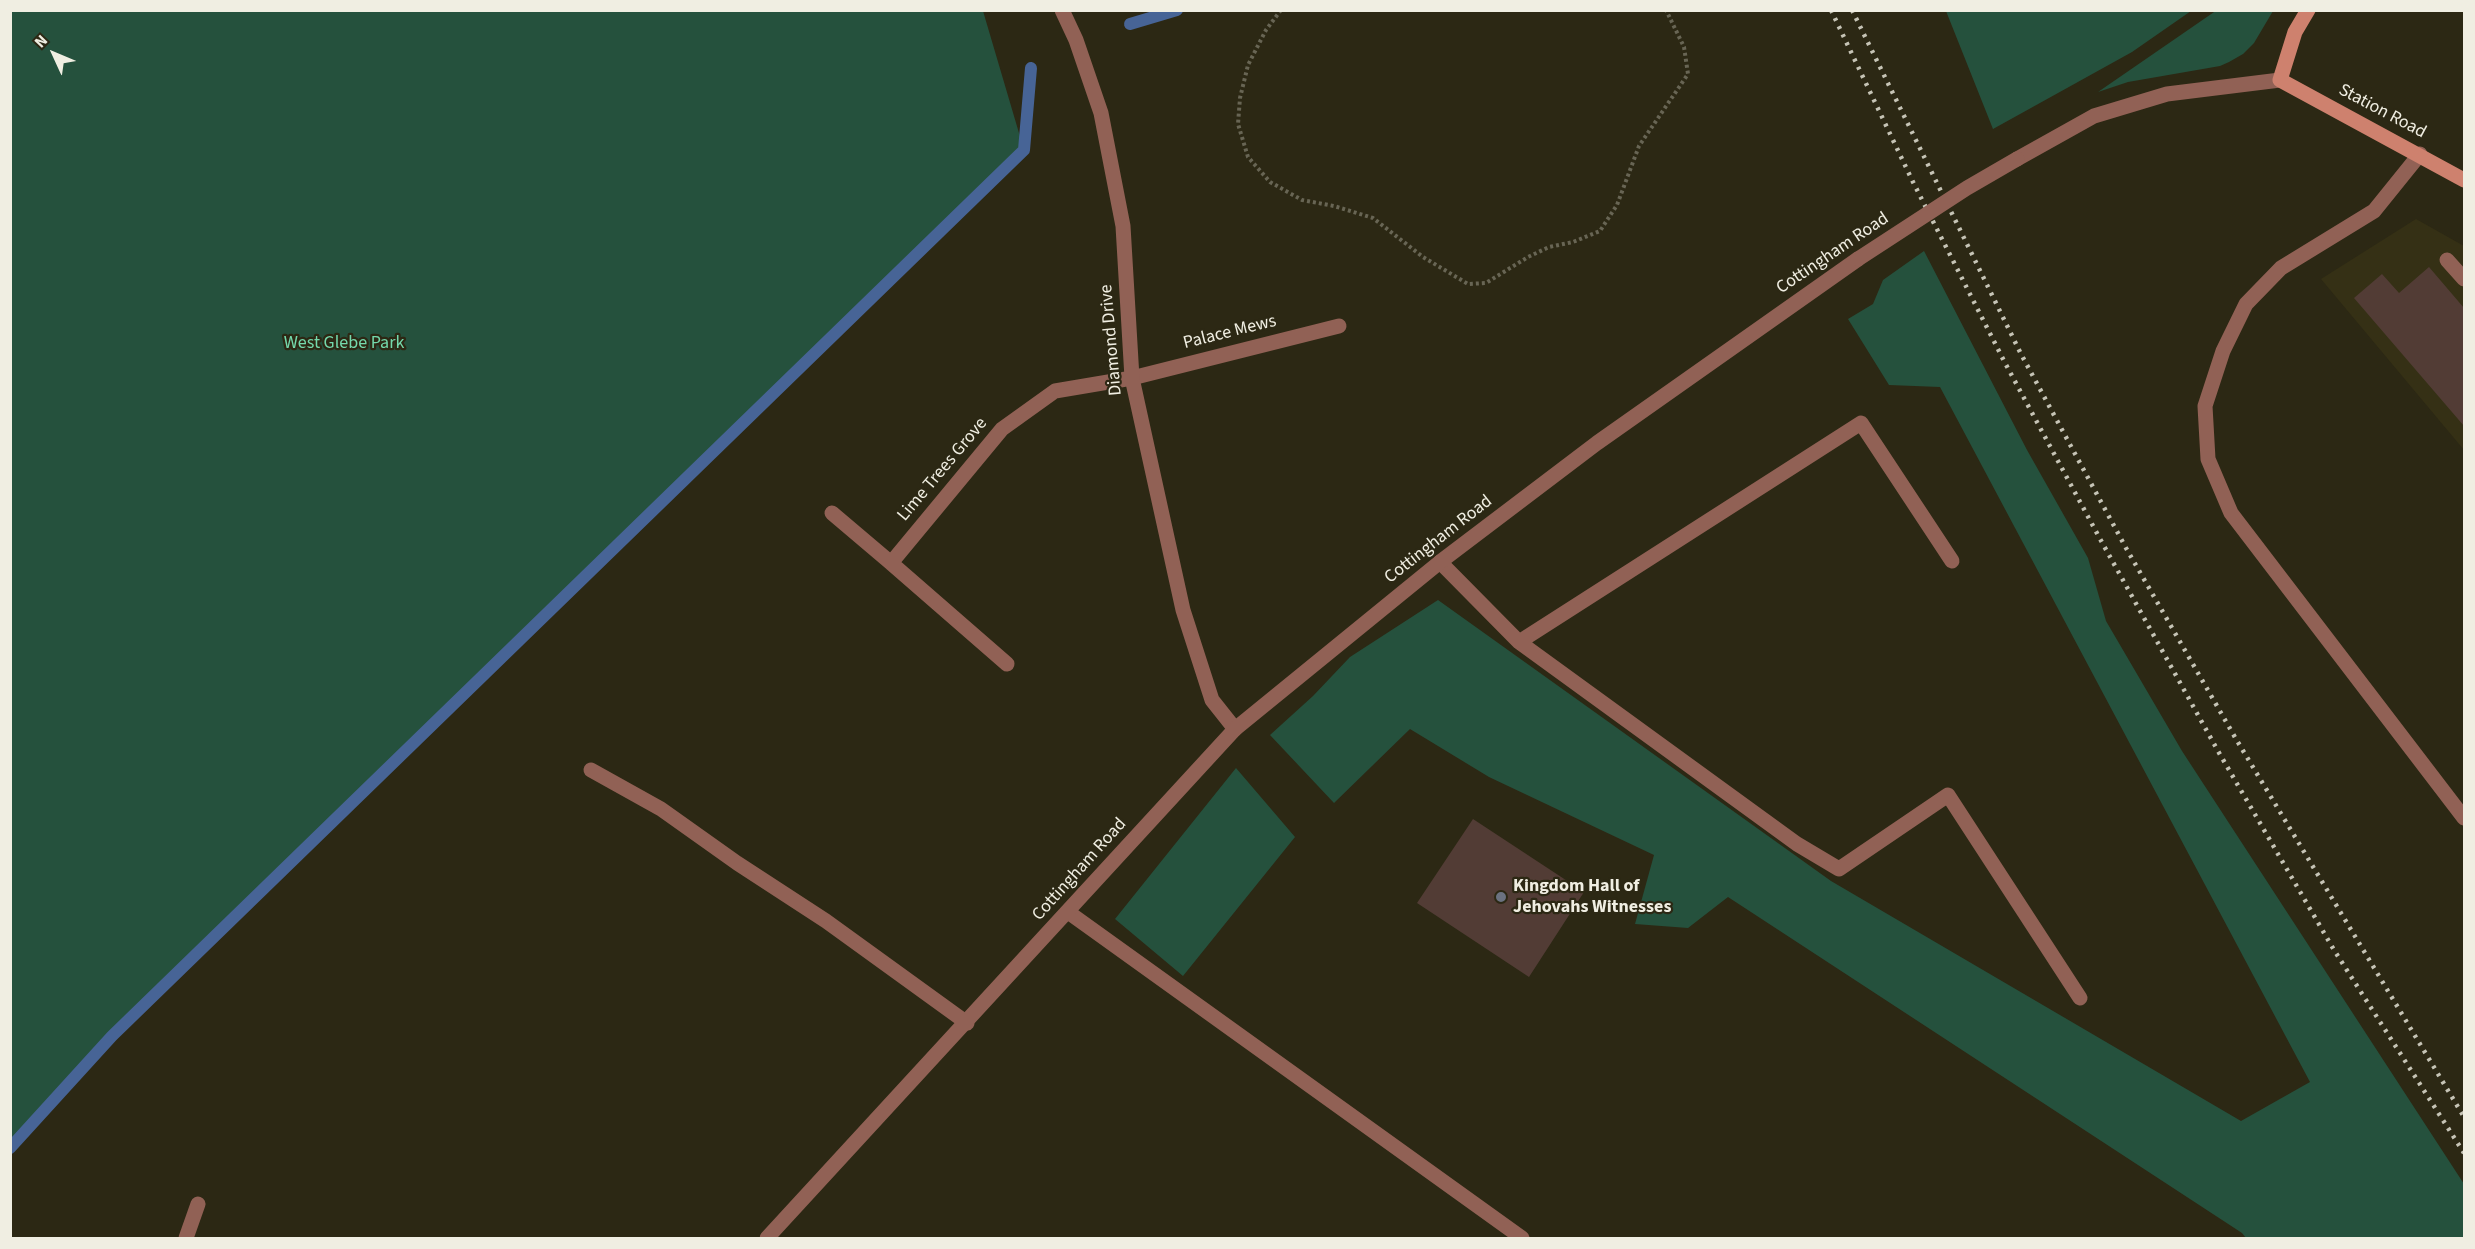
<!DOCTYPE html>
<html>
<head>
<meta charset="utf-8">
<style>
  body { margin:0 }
  #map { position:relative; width:2475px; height:1249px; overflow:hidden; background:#2c2814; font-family:"Source Sans 3",sans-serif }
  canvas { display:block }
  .frame { position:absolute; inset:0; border:12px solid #f0eee2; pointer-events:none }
  .north { position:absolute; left:24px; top:24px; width:60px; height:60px; -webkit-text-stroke:4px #2c2814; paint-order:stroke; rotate:314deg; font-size:16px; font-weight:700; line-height:24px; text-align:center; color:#f0eee2 }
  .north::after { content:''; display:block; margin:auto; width:21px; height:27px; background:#f0eee2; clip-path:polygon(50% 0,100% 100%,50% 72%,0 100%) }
</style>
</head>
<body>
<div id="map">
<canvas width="2475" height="1249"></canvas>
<div class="frame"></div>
<div class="north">N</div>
</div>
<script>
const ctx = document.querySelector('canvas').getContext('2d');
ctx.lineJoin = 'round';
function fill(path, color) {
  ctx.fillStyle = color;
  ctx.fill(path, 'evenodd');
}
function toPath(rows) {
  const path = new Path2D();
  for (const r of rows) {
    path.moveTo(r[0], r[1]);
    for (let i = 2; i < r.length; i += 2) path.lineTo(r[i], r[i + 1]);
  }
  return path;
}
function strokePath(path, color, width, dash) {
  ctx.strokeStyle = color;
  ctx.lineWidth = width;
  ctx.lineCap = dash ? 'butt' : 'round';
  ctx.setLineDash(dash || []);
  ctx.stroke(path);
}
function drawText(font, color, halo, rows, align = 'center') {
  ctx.font = font + ' "Source Sans 3",sans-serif';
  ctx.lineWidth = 4.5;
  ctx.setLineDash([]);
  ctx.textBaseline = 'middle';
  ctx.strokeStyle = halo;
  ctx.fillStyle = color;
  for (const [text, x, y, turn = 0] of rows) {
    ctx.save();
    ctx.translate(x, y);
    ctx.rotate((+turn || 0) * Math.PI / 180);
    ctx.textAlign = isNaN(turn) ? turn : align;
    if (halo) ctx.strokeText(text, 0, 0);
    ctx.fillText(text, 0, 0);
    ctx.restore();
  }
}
const built = toPath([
  [2416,219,2464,246,2464,450,2321,279]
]);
const green = toPath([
  [11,10,983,11,1024,150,112,1036,11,1148],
  [2217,10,2273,11,2254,43,2243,54,2229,62,2220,66,2128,82,2098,92],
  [1946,11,2191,11,2132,52,1993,129],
  [1924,251,2027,450,2088,558,2106,621,2182,751,2464,1184,2464,1238,2246,1238,2242,1233,1728,897,1688,928,1635,924,1654,855,1489,777,1410,729,1334,803,1270,735,1313,696,1350,657,1438,600,1831,881,2241,1121,2310,1082,1940,387,1889,385,1848,319,1873,304,1883,280],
  [1236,768,1295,837,1183,976,1115,919]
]);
const stream = toPath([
  [1130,24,1177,10],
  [10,1148,112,1036,1024,150,1031,68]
]);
const building = toPath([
  [2429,267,2464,308,2464,426,2354,298,2382,274,2399,293],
  [1473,819,1584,892,1529,977,1417,903]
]);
const path = toPath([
  [1281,10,1266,30,1248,65,1240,98,1238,124,1248,157,1270,182,1302,200,1334,206,1373,218,1423,257,1468,284,1486,283,1528,257,1549,247,1573,242,1600,231,1617,205,1639,146,1688,74,1684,47,1666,10]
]);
const service = toPath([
  [2420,154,2374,211,2281,268,2246,304,2223,351,2205,406,2208,459,2231,513,2464,818],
  [2447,260,2464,279],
  [1132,378,1339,326],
  [1440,562,1519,642,1797,844,1839,869,1948,795,2080,998],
  [1519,642,1861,423,1952,561],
  [591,770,661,809,737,863,826,921,967,1023],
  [1068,912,1522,1238],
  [186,1238,198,1204]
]);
const minor = toPath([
  [1062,10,1076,40,1101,113,1123,226,1132,378,1183,610,1212,700,1235,729],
  [832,513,891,563],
  [1007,664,891,563,1002,429,1055,391,1132,378]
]);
const tertiary = toPath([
  [2017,159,2094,116,2167,94,2280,80],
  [767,1238,1235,729,1440,562,1597,443,1858,259]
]);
const secondary = toPath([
  [2308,10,2295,32,2280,80,2464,180]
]);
const rail = toPath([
  [1831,10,1913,182,2004,361,2099,537,2218,751,2334,950,2464,1153],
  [1852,10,2021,354,2126,548,2236,739,2464,1117]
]);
const tertiaryBridge = toPath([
  [1858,259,1967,188,2017,159]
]);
const markers = [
  [1501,897,6,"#6b7280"]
];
const streetNames = [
  ["Station Road",2382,112,28],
  ["Cottingham Road",1833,254,-34],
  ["Palace Mews",1230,333,-14],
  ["Diamond Drive",1112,340,-95],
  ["Lime Trees Grove",943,470,-50],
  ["Cottingham Road",1439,540,-38],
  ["Cottingham Road",1080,870,-48]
];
const parkNames = [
  ["West Glebe Park",344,344]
];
const poiNames = [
  ["Kingdom Hall of",1513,887],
  ["Jehovahs Witnesses",1513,908]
];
fill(built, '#353015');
fill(green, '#25513d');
strokePath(stream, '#476496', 12);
fill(building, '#523c35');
strokePath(path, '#686554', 4, [3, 3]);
strokePath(service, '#916155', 15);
strokePath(minor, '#916155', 15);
strokePath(tertiary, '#916155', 15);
strokePath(secondary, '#ce816e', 15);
strokePath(rail, '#c6c4b6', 4.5, [3, 6]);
strokePath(tertiaryBridge, '#916155', 15);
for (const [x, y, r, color] of markers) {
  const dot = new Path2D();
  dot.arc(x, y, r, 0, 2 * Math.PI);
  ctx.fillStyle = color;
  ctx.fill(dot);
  strokePath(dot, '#2c2814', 2);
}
drawText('18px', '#f0eee2', '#2c2814', streetNames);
drawText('18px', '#74d9ac', '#2c2814', parkNames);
drawText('bold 18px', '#f0eee2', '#2c2814', poiNames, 'left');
</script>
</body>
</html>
